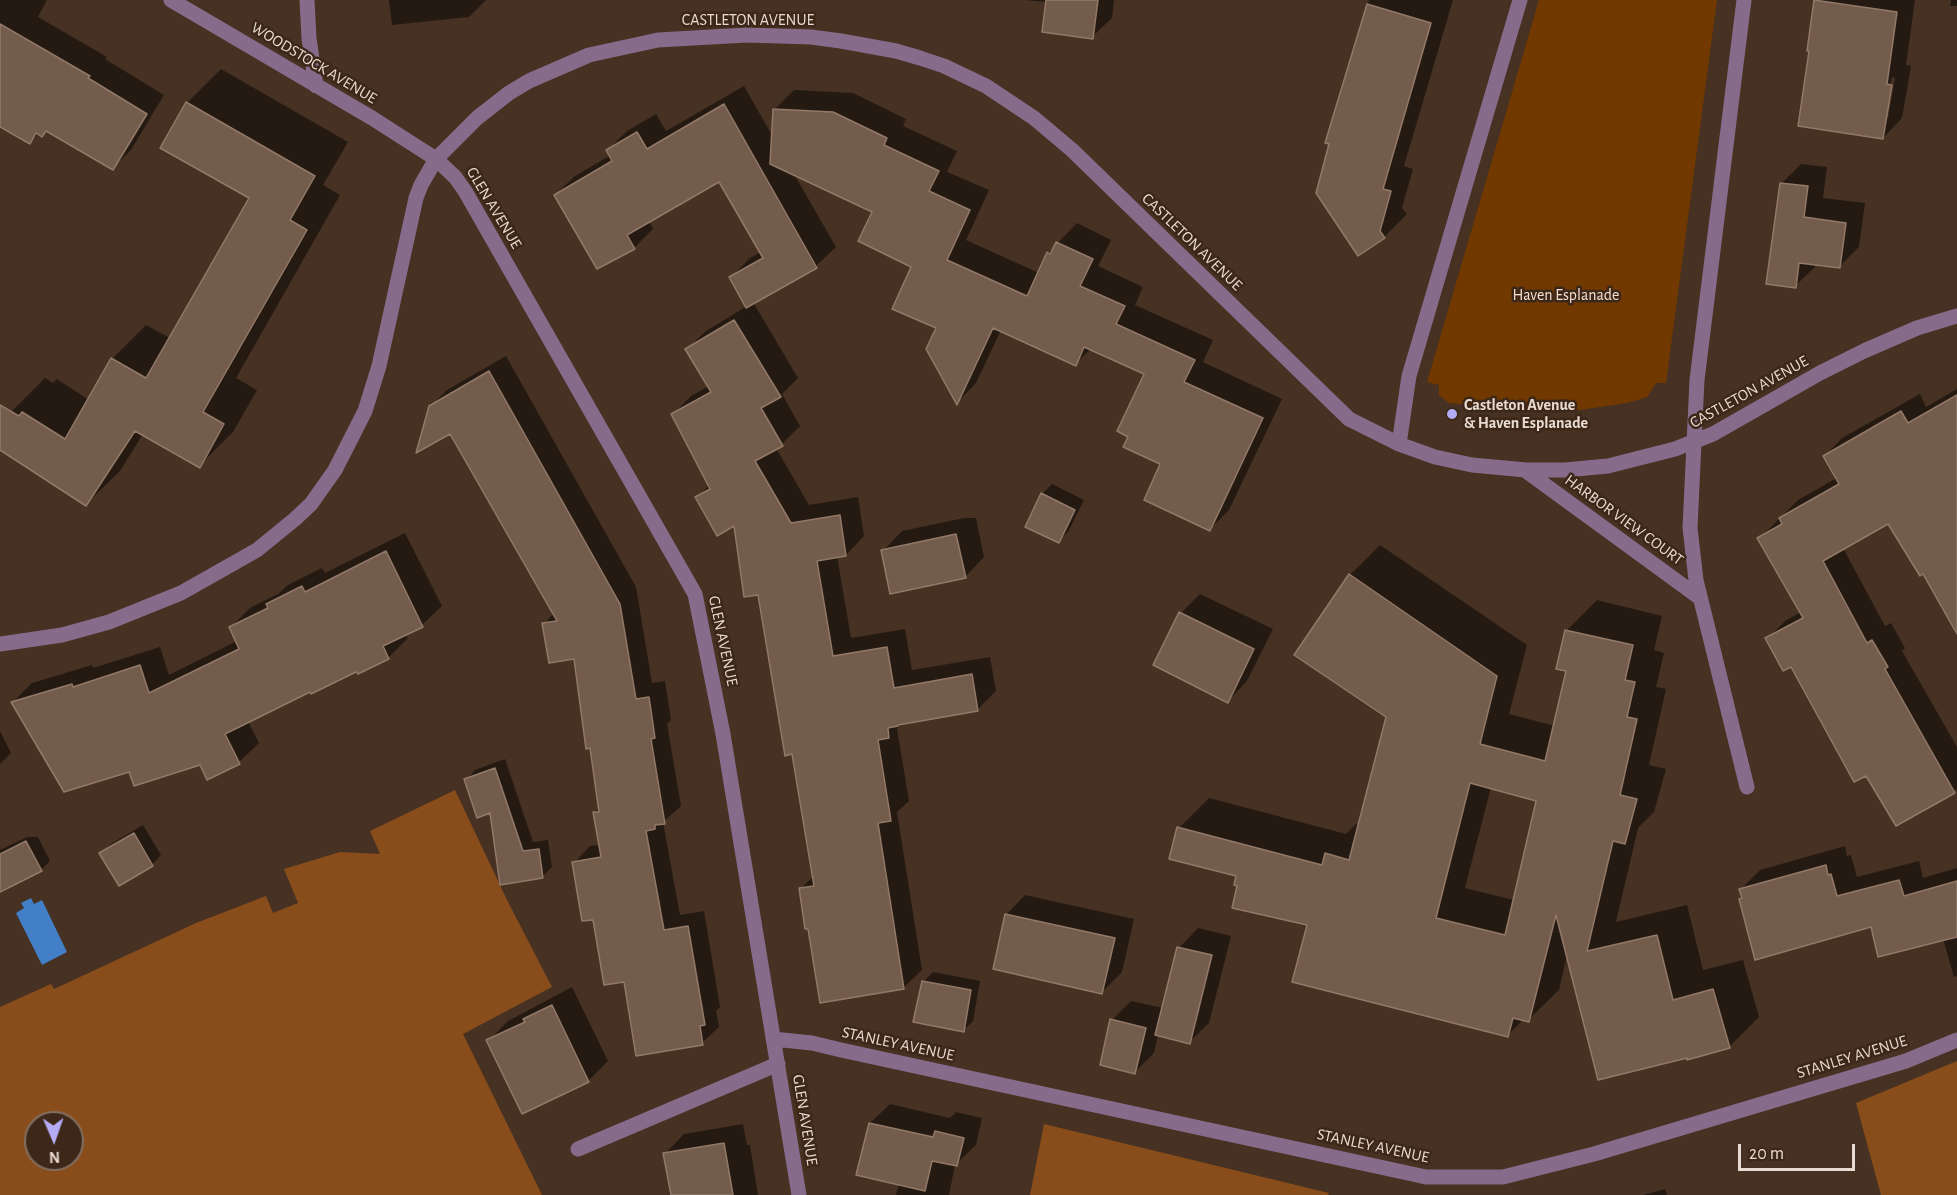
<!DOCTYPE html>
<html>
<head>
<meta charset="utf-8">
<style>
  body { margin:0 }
  #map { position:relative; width:1957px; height:1195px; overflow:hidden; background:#463122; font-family:"Alegreya Sans",sans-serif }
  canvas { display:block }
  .north { position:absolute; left:24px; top:1111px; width:60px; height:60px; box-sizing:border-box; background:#3c2718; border:2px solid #816f62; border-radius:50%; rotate:178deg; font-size:16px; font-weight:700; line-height:24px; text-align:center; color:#e9dbd2 }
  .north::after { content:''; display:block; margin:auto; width:21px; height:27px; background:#b5acf8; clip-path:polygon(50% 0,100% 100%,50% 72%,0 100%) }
  .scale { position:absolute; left:1738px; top:1144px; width:117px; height:27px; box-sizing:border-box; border:3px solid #e9dbd2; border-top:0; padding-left:8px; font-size:18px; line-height:21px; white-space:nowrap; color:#e9dbd2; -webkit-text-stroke:4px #3c2718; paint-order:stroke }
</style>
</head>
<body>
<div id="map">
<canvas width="1957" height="1195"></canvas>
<div class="north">N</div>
<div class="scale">20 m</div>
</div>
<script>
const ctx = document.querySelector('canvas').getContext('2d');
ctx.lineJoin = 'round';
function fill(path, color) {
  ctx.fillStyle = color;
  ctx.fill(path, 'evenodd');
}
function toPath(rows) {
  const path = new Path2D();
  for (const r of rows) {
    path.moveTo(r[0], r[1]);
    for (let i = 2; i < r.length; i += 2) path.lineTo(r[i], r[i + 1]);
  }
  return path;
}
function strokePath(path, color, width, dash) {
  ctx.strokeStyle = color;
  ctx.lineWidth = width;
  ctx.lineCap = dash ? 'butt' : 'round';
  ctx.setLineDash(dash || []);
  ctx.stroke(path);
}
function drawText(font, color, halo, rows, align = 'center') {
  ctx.font = font + ' "Alegreya Sans",sans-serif';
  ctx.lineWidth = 5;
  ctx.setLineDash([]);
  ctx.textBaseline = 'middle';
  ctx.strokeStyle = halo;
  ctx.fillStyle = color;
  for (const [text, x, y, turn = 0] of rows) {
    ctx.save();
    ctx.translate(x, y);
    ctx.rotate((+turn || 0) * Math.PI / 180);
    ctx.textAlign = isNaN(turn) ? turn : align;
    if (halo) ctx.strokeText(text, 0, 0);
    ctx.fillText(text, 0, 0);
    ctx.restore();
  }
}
const green = toPath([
  [1539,0,1717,0,1666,383,1656,383,1647,397,1627,403,1580,410,1543,412,1449,403,1439,395,1439,385,1427,382]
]);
const forest = toPath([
  [455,790,507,900,552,987,463,1034,542,1195,0,1195,0,1007,51,984,54,989,196,923,266,896,273,913,298,903,284,869,340,852,380,854,370,831],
  [36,1123,72,1123,72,1159,36,1159],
  [1957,1061,1957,1195,1881,1195,1856,1103],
  [1044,1124,1329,1193,1328,1195,1030,1195]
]);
const water = toPath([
  [31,898,34,904,42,900,67,952,42,965,16,913,24,908,21,903]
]);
const shadow = toPath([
  [0,0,47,0,38,17,107,57,105,59,164,95,131,150,113,168,47,130,39,133,30,142,0,125],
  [389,0,486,0,469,17,392,25],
  [1024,0,1114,0,1112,18,1092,37,1047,2],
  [1369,0,1453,0,1404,166,1413,169,1402,208,1407,214,1384,237,1358,254,1330,143,1327,142],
  [1816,0,1915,0,1906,65,1911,66,1902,118,1883,138,1810,50],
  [1892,77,1895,78,1888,118,1885,118],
  [1951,0,1957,0,1957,6,1950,6],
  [221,69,348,142,323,185,340,195,236,378,257,390,233,432,199,466,143,434,120,471,86,504,0,449,0,429,11,412,45,378,53,383,57,379,89,400,112,359,146,325,170,338,251,197,187,103],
  [744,86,773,137,774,110,794,90,853,93,906,119,903,126,957,151,947,172,989,190,966,240,1039,273,1048,253,1077,223,1111,240,1098,266,1143,287,1135,305,1213,340,1203,362,1282,399,1229,510,1210,529,1162,463,1130,436,1146,373,1091,349,1075,364,1001,330,976,383,958,402,938,328,913,267,874,212,794,174,836,247,816,266,753,302,798,378,782,394,800,426,782,444,776,448,809,505,858,497,864,536,846,555,837,556,851,638,905,629,912,670,990,657,996,691,977,710,903,722,897,729,909,801,897,812,922,970,903,988,809,927,800,889,814,876,793,753,759,593,736,524,697,498,710,484,673,414,691,396,709,386,687,349,706,331,747,306,731,277,750,258,761,252,720,180,649,221,653,229,634,248,555,195,575,176,611,155,608,150,627,131,656,114,666,131],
  [1801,164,1827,167,1823,198,1865,203,1859,247,1839,267,1815,264,1815,267,1795,286,1782,183],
  [506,356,636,587,652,683,665,681,671,720,667,724,681,806,663,822,680,915,704,911,720,1007,716,1011,719,1027,702,1043,626,980,595,918,574,863,590,846,600,845,595,813,600,807,575,657,544,624,554,613,451,432,430,407,447,390],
  [1957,389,1957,631,1923,572,1888,522,1843,548,1885,626,1891,623,1905,648,1902,651,1957,747,1957,789,1896,824,1867,773,1791,665,1767,639,1785,621,1801,612,1759,539,1798,500,1837,478,1825,456,1842,438,1920,394,1926,407],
  [1052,484,1084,500,1068,532,1058,541,1027,526,1043,493],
  [964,518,976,518,984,557,965,577,883,551,902,531],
  [405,533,442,606,422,625,405,634,408,638,388,658,357,670,248,721,259,743,239,762,200,763,130,770,13,702,32,683,92,665,93,668,160,647,169,675,237,641,231,627,250,608,278,594,288,585,322,568,325,573],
  [1380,545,1527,645,1509,714,1555,726,1568,670,1567,630,1597,600,1662,616,1654,650,1664,653,1656,687,1666,689,1649,765,1666,769,1654,812,1638,828,1616,922,1687,905,1703,970,1743,960,1759,1017,1729,1047,1567,955,1559,990,1528,1020,1524,1019,1508,1035,1239,885,1238,875,1179,828,1209,798,1346,834,1356,824,1360,825,1387,717,1350,575],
  [1491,787,1537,800,1514,900,1465,888],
  [1200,594,1273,629,1247,681,1228,701,1181,613],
  [0,731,11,753,0,764],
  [505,759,533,842,548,840,552,867,543,876,466,780,475,770],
  [143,825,161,855,152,865,101,853,111,844],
  [27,837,38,837,50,861,41,870,0,892,0,850],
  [1845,846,1847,856,1851,855,1857,877,1919,861,1923,878,1957,868,1957,976,1954,977,1943,939,1740,900,1743,897,1741,889,1760,870],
  [1025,895,1134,919,1122,972,1102,992,1006,915],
  [1198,928,1231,936,1209,1023,1189,1042,1158,1035,1154,1053,1135,1072,1112,1020,1131,1001,1163,1008,1179,948],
  [933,972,980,981,973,1021,963,1031,924,981],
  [572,987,608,1061,589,1080,522,1112,488,1041,508,1021],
  [890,1104,950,1118,956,1112,982,1118,976,1145,955,1165,949,1195,896,1195,899,1183,870,1123],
  [743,1124,747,1145,750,1145,758,1195,670,1195,665,1154,684,1134],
  [1665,1189,1667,1195,1643,1195]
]);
const building = toPath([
  [1046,0,1098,0,1093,39,1042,32,1046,0],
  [1814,0,1897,12,1887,84,1892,85,1883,139,1798,126,1809,51,1807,51,1814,0],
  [1367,4,1431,23,1383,189,1391,191,1380,231,1385,238,1358,256,1316,193,1329,144,1325,143,1367,4],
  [0,24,90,76,88,78,147,114,113,170,46,131,42,137,36,133,30,144,0,127,0,24],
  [186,102,315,176,290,220,307,230,203,412,224,424,200,468,135,431,86,506,0,450,0,405,19,416,22,412,65,439,111,358,146,378,249,198,160,148,186,102],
  [724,104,817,268,746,308,729,277,763,258,719,182,627,235,635,249,597,269,554,195,612,161,606,150,637,132,647,149,724,104],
  [773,109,833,112,887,138,884,145,939,171,929,191,970,210,947,260,1027,296,1047,252,1050,254,1056,242,1093,259,1080,286,1125,306,1116,324,1195,360,1184,382,1263,418,1210,531,1144,500,1160,464,1123,447,1128,437,1117,431,1144,374,1084,347,1076,366,993,328,957,405,926,349,936,328,892,309,911,267,858,241,872,212,770,164,773,109],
  [1780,183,1808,186,1804,217,1846,223,1840,268,1799,263,1796,288,1766,284,1780,183],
  [734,320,781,397,761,408,783,446,755,461,791,523,840,515,846,556,817,561,833,656,887,647,894,688,972,674,978,711,898,725,898,726,888,728,889,738,878,740,891,821,878,823,904,989,820,1003,808,929,805,929,799,888,814,886,792,754,785,756,758,595,744,597,734,526,717,536,695,497,710,489,671,414,711,392,685,349,734,320],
  [489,371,620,604,636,699,649,697,655,738,651,739,665,824,655,825,655,829,646,831,664,930,688,926,705,1025,700,1026,703,1045,636,1056,624,982,604,985,593,920,582,921,572,862,601,857,593,812,599,812,590,748,586,749,574,659,549,663,542,623,557,621,450,434,416,453,429,406,489,371],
  [1957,395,1957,634,1923,574,1920,576,1888,524,1823,561,1867,643,1872,640,1888,667,1885,669,1955,793,1896,826,1866,776,1854,782,1791,667,1783,671,1765,638,1803,618,1757,538,1782,524,1779,518,1839,484,1823,456,1901,411,1908,423,1957,395],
  [1041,493,1075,510,1059,543,1025,527,1041,493],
  [956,534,966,578,890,594,881,550,956,534],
  [386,551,423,627,383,646,389,659,358,674,356,672,311,694,310,692,225,734,240,764,207,780,200,765,134,786,129,772,64,792,11,702,72,684,73,687,140,665,149,693,239,649,229,627,268,608,266,604,302,586,305,592,386,551],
  [1349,574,1497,676,1480,744,1545,761,1566,671,1556,669,1565,630,1633,645,1625,680,1635,682,1627,717,1637,719,1620,795,1637,799,1625,844,1613,841,1587,951,1657,935,1673,1000,1713,989,1730,1048,1687,1060,1687,1058,1598,1080,1556,915,1529,1022,1513,1018,1508,1037,1292,982,1307,925,1232,908,1237,886,1234,885,1236,876,1169,859,1177,827,1322,865,1325,853,1349,860,1386,717,1294,655,1349,574],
  [1470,783,1536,801,1505,935,1436,918,1470,783],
  [1179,612,1254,649,1228,703,1153,665,1179,612],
  [495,768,523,851,539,849,543,878,500,885,490,813,477,818,464,779,495,768],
  [134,833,153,866,119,886,99,853,134,833],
  [26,841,42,871,0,892,0,854,26,841],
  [1826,865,1828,875,1831,874,1837,896,1899,880,1904,896,1957,881,1957,937,1878,957,1871,927,1755,960,1739,899,1742,898,1739,889,1826,865],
  [1005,914,1115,938,1102,994,993,969,1005,914],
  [1177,947,1212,955,1190,1044,1155,1035,1177,947],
  [922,981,971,990,964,1032,913,1022,922,981],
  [552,1005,589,1082,522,1114,486,1040,525,1022,523,1019,552,1005],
  [1110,1019,1146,1028,1135,1074,1100,1065,1110,1019],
  [869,1123,933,1137,935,1131,964,1138,957,1166,932,1161,925,1191,856,1175,869,1123],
  [724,1143,733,1195,671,1195,663,1153,724,1143]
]);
const minor = toPath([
  [171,0,372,118,436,159,455,177,465,191,695,594,723,734,799,1195],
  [307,0,309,38,316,86],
  [1744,0,1697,380,1690,528,1696,580,1747,787],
  [1399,444,1409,376,1520,0],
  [1526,471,1700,598],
  [0,644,62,635,109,622,181,593,257,550,295,519,311,504,335,470,365,411,379,366,416,198,421,185,436,159,477,118,509,93,529,81,589,55,658,40,747,35,811,37,841,41,896,51,920,58,944,66,986,86,1034,118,1072,150,1349,419,1399,444,1435,457,1472,465,1526,470,1565,470,1608,466,1675,449,1713,434,1820,373,1864,351,1917,328,1957,316],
  [773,1039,812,1043,841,1050,1426,1177,1503,1177,1594,1154,1906,1061,1957,1040],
  [578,1149,778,1064]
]);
const markers = [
  [1452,414,6,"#b5acf8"]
];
const streetNames = [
  ["CASTLETON AVENUE",748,20],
  ["WOODSTOCK AVENUE",314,63,31],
  ["GLEN AVENUE",494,208,59],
  ["CASTLETON AVENUE",1192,242,44],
  ["CASTLETON AVENUE",1749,392,-29],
  ["HARBOR VIEW COURT",1624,520,36],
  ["GLEN AVENUE",723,641,78],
  ["STANLEY AVENUE",898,1044,12],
  ["STANLEY AVENUE",1852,1057,-17],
  ["GLEN AVENUE",805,1120,81],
  ["STANLEY AVENUE",1373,1146,12]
];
const parkNames = [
  ["Haven Esplanade",1566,295]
];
const poiNames = [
  ["Castleton Avenue",1464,405],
  ["& Haven Esplanade",1464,423]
];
fill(green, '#713900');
fill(forest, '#894d1b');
fill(water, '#427fc7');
fill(shadow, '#0007');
fill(building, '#735c4b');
strokePath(building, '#927968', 1.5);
strokePath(minor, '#876b8a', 15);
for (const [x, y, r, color] of markers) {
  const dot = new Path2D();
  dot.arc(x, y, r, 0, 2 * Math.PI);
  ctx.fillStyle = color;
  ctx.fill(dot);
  strokePath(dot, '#3c2718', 2);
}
drawText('16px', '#e9dbd2', '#3c2718', streetNames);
drawText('16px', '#f5dfd0', '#3c2718', parkNames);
drawText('bold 16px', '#e9dbd2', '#3c2718', poiNames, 'left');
</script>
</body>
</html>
